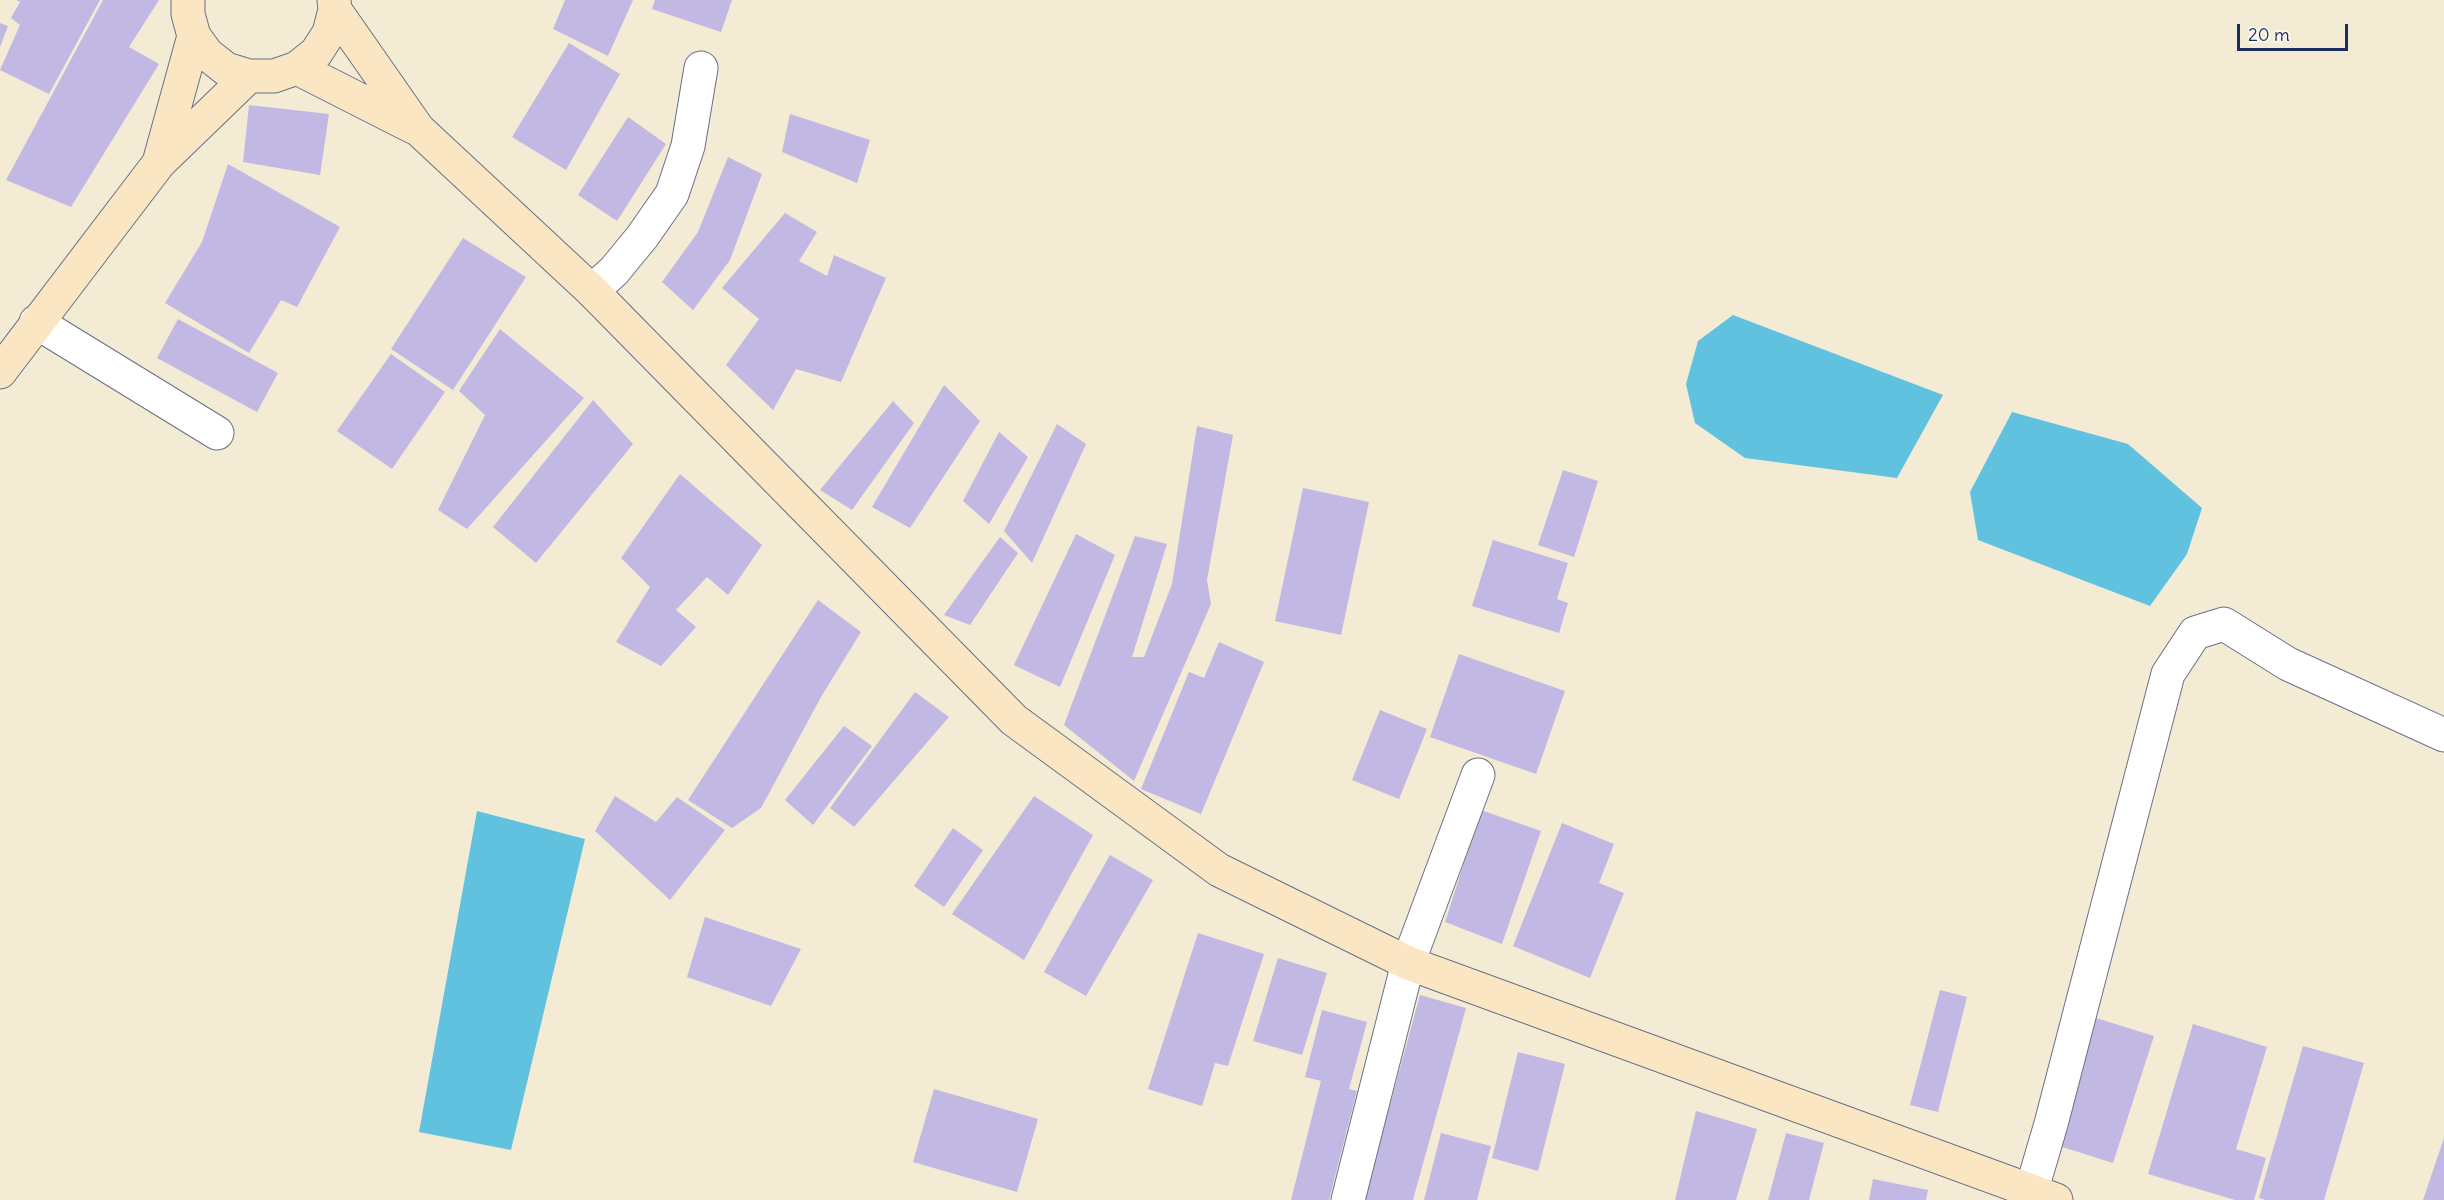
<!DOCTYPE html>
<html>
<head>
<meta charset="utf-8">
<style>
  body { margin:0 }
  #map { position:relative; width:2444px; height:1200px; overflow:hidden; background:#f3ebd4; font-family:Delius,sans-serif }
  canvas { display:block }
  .scale { position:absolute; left:2237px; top:24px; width:111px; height:27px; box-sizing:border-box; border:3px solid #1b2f5e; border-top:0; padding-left:8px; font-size:18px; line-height:21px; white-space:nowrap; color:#1b2f5e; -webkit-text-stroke:4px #fbf7ec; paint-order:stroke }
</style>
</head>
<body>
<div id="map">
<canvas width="2444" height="1200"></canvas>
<div class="scale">20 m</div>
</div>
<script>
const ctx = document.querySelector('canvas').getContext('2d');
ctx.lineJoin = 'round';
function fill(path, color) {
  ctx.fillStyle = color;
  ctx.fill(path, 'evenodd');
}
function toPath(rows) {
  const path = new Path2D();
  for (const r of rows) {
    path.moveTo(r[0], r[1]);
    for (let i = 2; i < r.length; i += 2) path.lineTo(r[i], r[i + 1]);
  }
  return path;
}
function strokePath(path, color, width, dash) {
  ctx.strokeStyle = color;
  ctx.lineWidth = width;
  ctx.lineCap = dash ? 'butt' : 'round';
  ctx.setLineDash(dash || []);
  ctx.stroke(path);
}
const water = toPath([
  [1733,315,1943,395,1897,478,1745,458,1695,423,1686,384,1698,341],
  [2012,412,2128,444,2202,508,2187,554,2150,606,1978,540,1970,492],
  [477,811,585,839,511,1150,419,1132]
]);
const building = toPath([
  [16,0,100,0,49,94,0,70,20,25,11,18,20,2],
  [103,0,159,0,129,47,159,64,71,207,6,180],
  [565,0,633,0,608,56,553,29],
  [655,0,732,0,721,32,652,9],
  [0,23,8,26,0,47],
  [569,43,620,74,566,170,512,137],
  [249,105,329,114,320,175,243,162],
  [790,114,870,140,857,183,782,152],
  [628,117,666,144,617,221,578,195],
  [728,157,762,174,730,260,693,310,662,282,698,232],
  [228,164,340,227,297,307,281,300,249,353,165,303,202,242],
  [785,213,817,232,799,261,827,276,834,255,886,278,841,382,796,369,773,410,726,365,759,319,722,288],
  [463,238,526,277,453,390,391,349],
  [178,319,278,373,257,412,157,358],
  [500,329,584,398,467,529,438,510,485,415,459,391],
  [391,354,445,392,392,469,337,431],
  [944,385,980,421,910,528,872,507],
  [593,400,633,444,536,563,493,527],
  [893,401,914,423,852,510,820,490],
  [1057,424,1086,444,1032,563,1004,531],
  [1197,426,1233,435,1207,580,1211,604,1134,781,1064,725,1135,536,1167,544,1132,657,1144,657,1172,584],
  [999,432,1028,457,989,524,963,501],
  [1563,470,1598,481,1574,557,1538,545],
  [680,474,762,545,728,595,707,577,676,610,696,627,661,666,616,642,650,587,621,558],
  [1303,488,1369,502,1341,635,1275,621],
  [1076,534,1115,555,1060,687,1014,665],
  [1000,537,1018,553,970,625,944,615],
  [1493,540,1568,563,1557,599,1568,603,1559,633,1472,606],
  [818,600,861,632,821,697,761,808,732,828,688,800],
  [1219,642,1264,662,1201,814,1141,789,1189,672,1204,678],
  [1459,654,1565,691,1536,774,1430,737],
  [915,692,949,717,854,827,830,808],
  [1380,710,1427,729,1399,799,1352,780],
  [844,726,872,746,813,825,785,800],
  [615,796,656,822,677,797,725,830,670,900,595,831],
  [1034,796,1093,835,1024,960,952,914],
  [1481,810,1541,831,1502,944,1445,922],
  [1562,823,1614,844,1599,883,1624,893,1590,978,1513,946],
  [953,828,983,850,944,907,914,886],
  [1110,855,1153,880,1086,996,1044,972],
  [705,917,801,949,771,1006,687,977],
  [1198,933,1264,954,1228,1066,1215,1063,1202,1106,1148,1089],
  [1278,958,1327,973,1302,1055,1253,1041],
  [1940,990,1967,997,1938,1112,1910,1105],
  [1420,995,1466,1008,1413,1200,1364,1200],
  [1322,1010,1367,1022,1349,1089,1357,1091,1329,1200,1291,1200,1321,1081,1305,1077],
  [2096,1018,2154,1036,2113,1163,2056,1145],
  [2193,1024,2267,1047,2236,1149,2266,1158,2254,1200,2235,1200,2148,1174],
  [2303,1046,2364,1063,2324,1200,2266,1200,2259,1198],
  [1518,1052,1565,1064,1538,1171,1492,1158],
  [934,1089,1038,1119,1017,1192,913,1162],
  [1696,1111,1757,1129,1736,1200,1675,1200],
  [1441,1133,1491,1146,1477,1200,1424,1200],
  [1786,1133,1824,1143,1809,1200,1768,1200],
  [2444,1138,2444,1200,2423,1200],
  [1873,1179,1928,1190,1926,1200,1869,1200]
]);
const street = toPath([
  [592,291,614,271,642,237,672,194,688,146,701,68],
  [36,322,217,433],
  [2031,1192,2051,1124,2168,674,2195,633,2224,624,2288,664,2444,735],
  [1348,1200,1408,963,1478,775]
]);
const secondary = toPath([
  [188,0,188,14,194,36,207,54,226,69,249,76,274,76,297,68,316,53,329,33,335,10,334,0],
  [335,10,418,129,592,291,1014,720,1219,870,1408,963,2056,1200],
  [297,68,413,127],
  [159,163,194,36],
  [0,372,159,163,249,76]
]);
fill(water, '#61c2df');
fill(building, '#c2b8e4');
strokePath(street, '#677187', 35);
strokePath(secondary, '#677187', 35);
strokePath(street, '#fff', 33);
strokePath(secondary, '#fbe6c4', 33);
</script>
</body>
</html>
